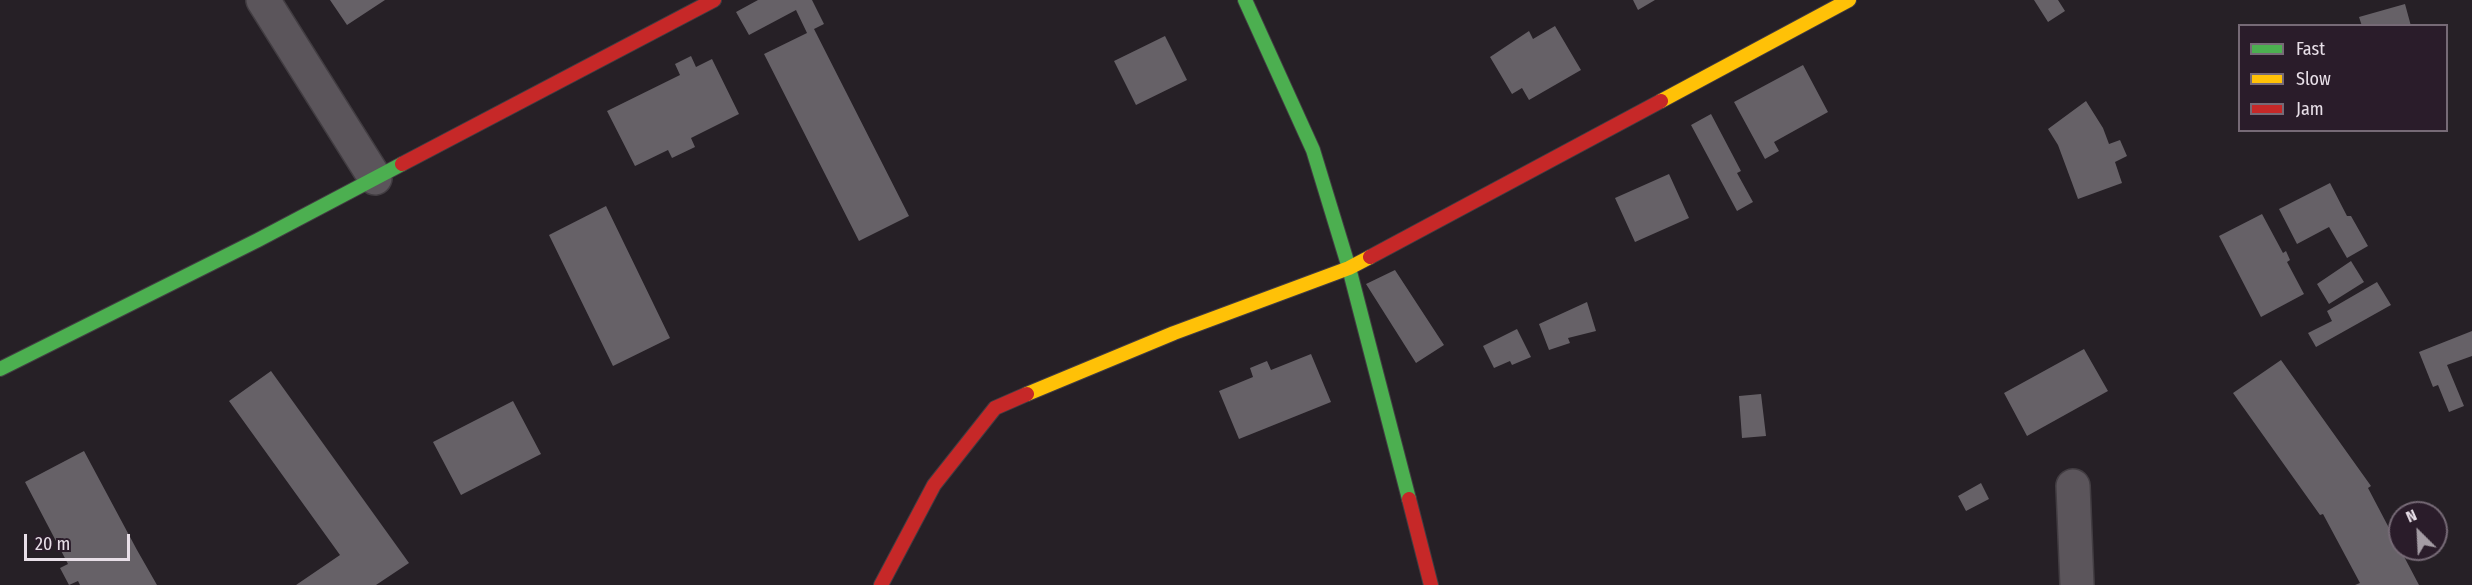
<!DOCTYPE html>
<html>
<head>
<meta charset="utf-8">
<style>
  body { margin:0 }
  #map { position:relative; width:2472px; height:585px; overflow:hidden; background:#262026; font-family:"Fira Sans Condensed",sans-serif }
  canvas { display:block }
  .legend { position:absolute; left:2238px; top:24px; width:210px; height:108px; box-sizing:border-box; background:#2a1c2a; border:2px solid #766a76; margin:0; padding:8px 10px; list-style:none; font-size:18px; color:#e8dfe8 }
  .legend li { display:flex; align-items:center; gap:12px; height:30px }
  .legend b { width:30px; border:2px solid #766a76 }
  .north { position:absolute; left:2388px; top:501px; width:60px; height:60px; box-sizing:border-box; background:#2a1c2a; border:2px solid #766a76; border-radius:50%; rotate:336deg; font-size:16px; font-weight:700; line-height:24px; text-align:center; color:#e8dfe8 }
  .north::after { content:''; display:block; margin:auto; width:21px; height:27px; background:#a49ca4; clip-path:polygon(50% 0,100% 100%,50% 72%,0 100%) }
  .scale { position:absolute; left:24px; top:534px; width:106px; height:27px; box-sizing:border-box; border:3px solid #e8dfe8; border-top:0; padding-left:8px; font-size:18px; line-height:21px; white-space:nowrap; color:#e8dfe8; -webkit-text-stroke:4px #2a1c2a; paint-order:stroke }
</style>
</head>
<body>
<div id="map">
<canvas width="2472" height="585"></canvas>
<ul class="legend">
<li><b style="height:8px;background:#4caf50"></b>Fast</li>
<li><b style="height:8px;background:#ffc107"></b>Slow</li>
<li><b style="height:8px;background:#c62828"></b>Jam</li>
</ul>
<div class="north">N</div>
<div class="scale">20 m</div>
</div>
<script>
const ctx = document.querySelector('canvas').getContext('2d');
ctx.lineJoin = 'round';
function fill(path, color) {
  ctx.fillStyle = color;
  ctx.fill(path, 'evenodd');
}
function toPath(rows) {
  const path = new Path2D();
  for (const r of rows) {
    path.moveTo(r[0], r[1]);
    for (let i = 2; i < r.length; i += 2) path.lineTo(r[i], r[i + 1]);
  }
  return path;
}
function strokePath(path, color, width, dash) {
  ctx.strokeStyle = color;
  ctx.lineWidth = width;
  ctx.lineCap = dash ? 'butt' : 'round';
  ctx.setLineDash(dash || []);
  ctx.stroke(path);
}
const building = toPath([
  [330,0,385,0,347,25],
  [758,0,812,0,824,24,814,29,909,216,859,241,764,54,807,33,796,10,749,35,736,12],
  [1633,0,1655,0,1638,10],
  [2034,0,2058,0,2065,11,2048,22],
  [2405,4,2411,26,2362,26,2359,17],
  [1555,26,1581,70,1529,100,1522,88,1512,94,1490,57,1529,31,1533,39],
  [1165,36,1187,80,1136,105,1114,61],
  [691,56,696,67,712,59,739,114,691,138,695,147,672,158,668,150,635,166,607,111,680,75,675,64],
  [1803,65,1828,112,1774,142,1779,151,1765,159,1734,102],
  [2086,101,2103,128,2109,144,2120,140,2127,156,2115,162,2122,183,2078,199,2058,145,2048,129],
  [1711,114,1741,171,1737,173,1753,202,1737,211,1691,125],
  [1669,174,1689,218,1635,242,1615,198],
  [2330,183,2347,216,2351,216,2368,246,2347,258,2329,227,2297,244,2279,209],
  [606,206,670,338,613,366,549,235],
  [2262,214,2283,253,2286,251,2290,260,2287,262,2304,294,2261,317,2219,236],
  [2351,261,2364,282,2329,304,2317,284],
  [1395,270,1444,345,1416,363,1366,284],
  [2377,282,2391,305,2316,347,2308,333,2332,321,2327,311],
  [1587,302,1596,331,1568,338,1570,343,1549,350,1539,324],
  [1517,329,1531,357,1512,365,1510,361,1494,368,1483,346],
  [2472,331,2472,356,2447,365,2464,406,2449,412,2438,385,2433,387,2419,352],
  [2084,349,2108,391,2027,436,2004,393],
  [1311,354,1331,402,1239,439,1219,391,1253,377,1250,368,1267,361,1271,370],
  [2281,360,2371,486,2368,488,2419,585,2355,585,2360,583,2323,514,2320,515,2233,393],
  [271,371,409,563,376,585,296,585,340,555,229,401],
  [1761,394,1766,436,1742,438,1739,396],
  [513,401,541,454,461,495,433,442],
  [84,451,137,550,157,585,80,585,78,581,69,585,60,568,68,564,25,482],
  [1981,483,1989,499,1966,511,1958,496]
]);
const street = toPath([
  [263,0,375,178],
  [2073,486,2077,585]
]);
const fast = toPath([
  [1245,0,1313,150,1349,268,1409,499],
  [0,369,258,240,402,164]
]);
const slow = toPath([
  [1661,101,1849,0],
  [1027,394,1174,333,1349,268,1370,257]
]);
const jam = toPath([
  [402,164,714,0],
  [1370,257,1661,101],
  [1409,499,1431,585],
  [881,585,934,485,995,408,1027,394]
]);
fill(building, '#666167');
strokePath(street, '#423d42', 36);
strokePath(fast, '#423d42', 16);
strokePath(slow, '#423d42', 16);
strokePath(jam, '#423d42', 16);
strokePath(street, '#5b555b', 33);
strokePath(fast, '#4caf50', 14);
strokePath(slow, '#ffc107', 14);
strokePath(jam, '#c62828', 14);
</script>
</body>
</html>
